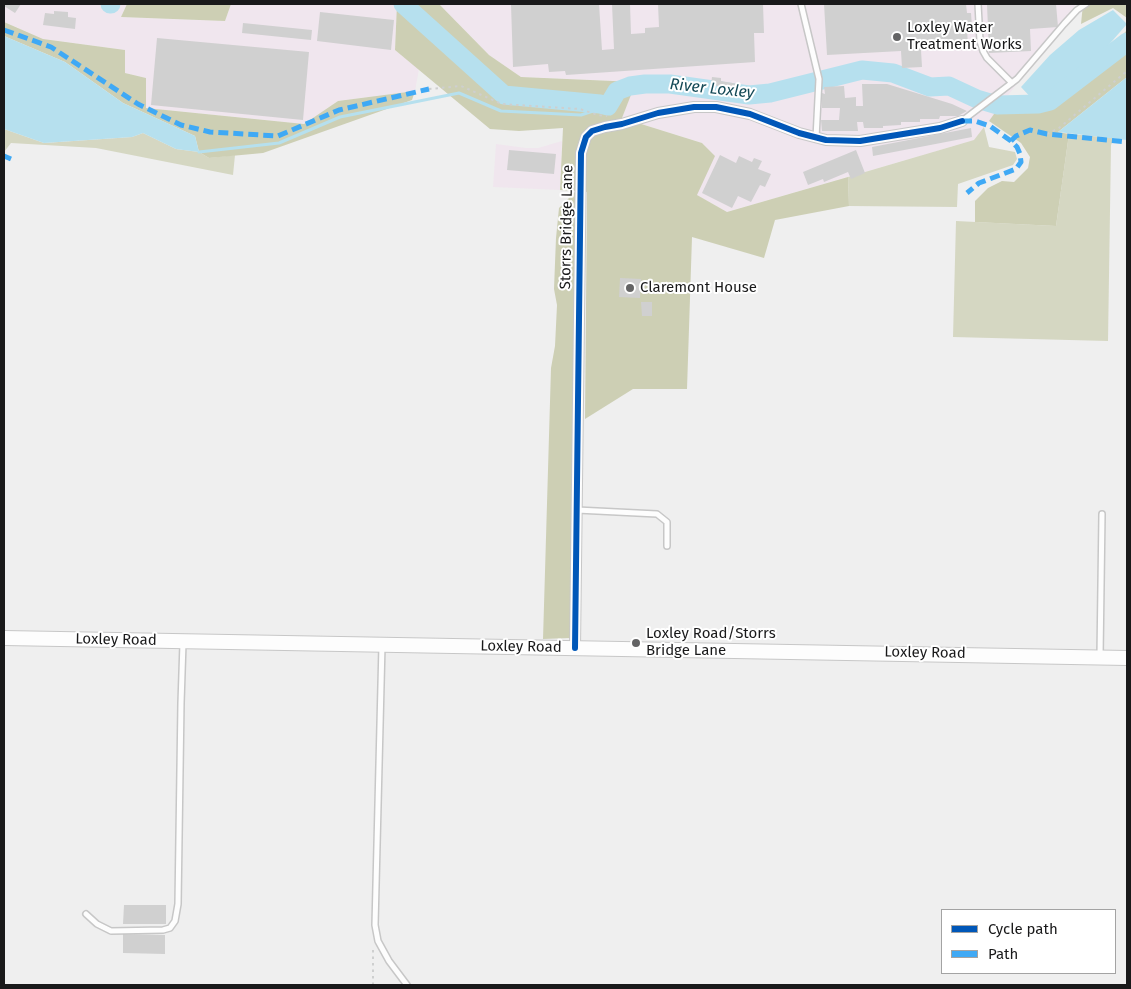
<!DOCTYPE html>
<html>
<head>
<meta charset="utf-8">
<style>
  body { margin:0 }
  #map { position:relative; width:1131px; height:989px; overflow:hidden; background:#efefef; font-family:"Fira Sans",sans-serif }
  canvas { display:block }
  .frame { position:absolute; inset:0; border:5px solid #19191a; pointer-events:none }
  .legend { position:absolute; left:941px; top:909px; width:175px; height:65px; box-sizing:border-box; background:#fff; border:1px solid #a3a3a3; margin:0; padding:6px 9px; list-style:none; font-size:15px; color:#19191a }
  .legend li { display:flex; align-items:center; gap:10px; height:25px }
  .legend b { width:25px; border:1px solid #a3a3a3 }
</style>
</head>
<body>
<div id="map">
<canvas width="1131" height="989"></canvas>
<div class="frame"></div>
<ul class="legend">
<li><b style="height:6px;background:#0057b8"></b>Cycle path</li>
<li><b style="height:6px;background:#3fa9f5"></b>Path</li>
</ul>
</div>
<script>
const ctx = document.querySelector('canvas').getContext('2d');
ctx.lineJoin = 'round';
function fill(path, color) {
  ctx.fillStyle = color;
  ctx.fill(path, 'evenodd');
}
function toPath(rows) {
  const path = new Path2D();
  for (const r of rows) {
    path.moveTo(r[0], r[1]);
    for (let i = 2; i < r.length; i += 2) path.lineTo(r[i], r[i + 1]);
  }
  return path;
}
function strokePath(path, color, width, dash) {
  ctx.strokeStyle = color;
  ctx.lineWidth = width;
  ctx.lineCap = dash ? 'butt' : 'round';
  ctx.setLineDash(dash || []);
  ctx.stroke(path);
}
function drawText(font, color, halo, rows, align = 'center') {
  ctx.font = font + ' "Fira Sans",sans-serif';
  ctx.lineWidth = 4;
  ctx.setLineDash([]);
  ctx.textBaseline = 'middle';
  ctx.strokeStyle = halo;
  ctx.fillStyle = color;
  for (const [text, x, y, turn = 0] of rows) {
    ctx.save();
    ctx.translate(x, y);
    ctx.rotate((+turn || 0) * Math.PI / 180);
    ctx.textAlign = isNaN(turn) ? turn : align;
    if (halo) ctx.strokeText(text, 0, 0);
    ctx.fillText(text, 0, 0);
    ctx.restore();
  }
}
const industrial = toPath([
  [4,4,127,4,121,17,225,21,231,4,397,4,395,50,419,69,415,91,338,101,304,124,146,108,146,78,125,73,125,50,43,39,4,22],
  [439,4,1076,4,975,140,727,212,696,195,714,156,702,143,622,118,635,82,521,77,489,55],
  [562,141,560,190,493,187,496,144,526,148,538,148]
]);
const green = toPath([
  [984,127,989,147,1015,152,1017,159,1013,165,958,184,957,207,849,206,848,177,974,140],
  [4,129,44,143,132,137,143,133,176,149,199,152,209,158,235,155,233,175,96,148,11,143,4,152],
  [1069,134,1114,138,1111,145,1108,341,953,337,956,221,1056,226]
]);
const forest = toPath([
  [127,4,231,4,225,21,121,17],
  [397,4,439,4,489,55,521,77,636,82,622,118,702,143,715,156,697,195,727,212,848,177,849,206,775,220,764,258,692,237,687,389,633,389,585,419,587,192,576,191,570,638,543,639,551,368,555,346,557,305,554,289,556,238,559,208,576,191,560,190,563,128,519,131,490,129,395,50],
  [1083,4,1127,4,1127,18,1113,8,1081,24],
  [4,22,43,39,125,50,125,73,146,78,146,108,304,124,338,101,415,91,412,100,263,153,209,158,199,152,195,136,123,103,65,62,4,36],
  [1127,30,1127,77,1058,132,1069,134,1056,226,975,222,975,201,988,188,1002,181,1014,182,1028,168,1030,157,1021,143,989,121,999,107,1047,108,1086,75]
]);
const water = toPath([
  [1113,10,1127,24,1099,56,1072,78,1034,101,1021,87,1050,55,1079,30],
  [4,36,65,62,123,103,195,136,199,152,176,149,143,133,132,137,44,143,4,129],
  [1127,77,1127,140,1058,132]
]);
const stream = toPath([
  [199,152,279,143,340,117,459,93,501,111,581,115,608,106]
]);
const river = toPath([
  [110,4,111,4],
  [403,4,504,95,600,104,608,106,617,91,630,86,645,84,670,84,749,95,770,93,862,70,893,73,930,87,949,86,977,99,997,105,1038,104,1050,101,1127,42]
]);
const building = toPath([
  [4,4,21,4,15,13,4,6],
  [511,4,599,4,602,50,614,49,612,4,630,4,631,34,645,33,645,28,659,27,658,4,763,4,764,33,754,33,755,62,566,75,565,71,549,72,548,64,513,67],
  [824,4,966,4,967,13,971,13,972,27,967,28,968,47,921,50,922,67,902,68,901,51,827,55],
  [987,4,1056,4,1058,27,1030,29,1031,51,989,53],
  [54,11,68,12,68,17,76,18,75,29,43,25,45,13,54,14],
  [320,12,394,20,391,50,317,41],
  [243,23,312,30,311,40,242,33],
  [157,38,309,52,303,120,151,105],
  [712,77,721,78,721,81,738,84,737,89,711,85],
  [862,84,887,84,952,104,967,111,958,116,940,116,939,119,920,119,920,122,901,122,901,125,883,126,883,128,864,128,863,122,857,122,858,131,822,131,821,120,839,120,840,108,822,108,822,93,825,94,824,87,844,86,845,98,856,97,856,106,863,106],
  [971,128,972,137,873,156,872,147],
  [509,150,556,154,554,174,507,170],
  [856,150,865,173,851,179,848,172,824,182,823,179,808,185,803,172],
  [720,155,736,163,739,156,752,162,754,158,762,161,758,169,771,174,765,187,760,185,751,202,738,196,732,208,702,193],
  [620,278,641,279,640,298,619,297],
  [641,302,652,302,652,316,642,316],
  [124,905,166,905,166,924,123,924],
  [123,934,165,935,165,954,123,953]
]);
const path = toPath([
  [429,89,461,86,502,104,580,109,598,115,607,116],
  [1047,134,1059,128,1127,71],
  [373,985,373,950]
]);
const lane = toPath([
  [801,4,819,79,816,138],
  [978,4,980,41,983,51,987,58,1012,83],
  [962,121,1017,79,1064,24,1077,10,1086,4],
  [577,510,657,514,667,522,667,546],
  [382,645,375,925,378,941,389,961,407,985],
  [1100,656,1102,514],
  [86,914,97,924,111,931,163,930,170,928,175,921,178,904,181,703,183,643]
]);
const street = toPath([
  [575,648,581,153,586,137,592,131,605,127,622,124,658,113,694,107,716,107,750,114,799,133,826,140,860,141,940,128,962,121]
]);
const secondary = toPath([
  [4,638,1127,658]
]);
const quiet = toPath([
  [4,30,51,47,138,104,181,125,210,132,278,136,339,110,429,89],
  [962,121,975,121,990,126,1011,141,1017,147,1020,154,1021,162,1016,169,979,183,967,193],
  [1011,141,1016,136,1030,130,1047,134,1127,142],
  [4,156,11,159]
]);
const cycleway = toPath([
  [575,648,581,153,586,137,592,131,605,127,622,124,658,113,694,107,716,107,750,114,799,133,826,140,860,141,940,128,962,121]
]);
const markers = [
  [897,37,5,"#646465"],
  [630,288,5,"#646465"],
  [636,643,5,"#646465"]
];
const poiNames = [
  ["Loxley Water",907,28],
  ["Treatment Works",907,45],
  ["Claremont House",640,288],
  ["Loxley Road/Storrs",646,634],
  ["Bridge Lane",646,651]
];
const streetNames = [
  ["Storrs Bridge Lane",567,227,-89],
  ["Loxley Road",116,640,1],
  ["Loxley Road",521,647,1],
  ["Loxley Road",925,653,1]
];
const waterNames = [
  ["River Loxley",712,89,6]
];
fill(industrial, '#f0e6ee');
fill(green, '#d5d7c2');
fill(forest, '#cdcfb4');
fill(water, '#b6e0ee');
strokePath(stream, '#b6e0ee', 3);
strokePath(river, '#b6e0ee', 19);
fill(building, '#d0d0d0');
strokePath(lane, '#c7c7c7', 8);
strokePath(street, '#c7c7c7', 12);
strokePath(secondary, '#c7c7c7', 16);
strokePath(path, '#cecfcf', 2, [2.5, 4]);
strokePath(lane, '#fdfdfd', 5);
strokePath(street, '#fdfdfd', 10);
strokePath(secondary, '#fdfdfd', 14);
strokePath(quiet, '#3fa9f5', 5, [10, 5]);
strokePath(cycleway, '#0057b8', 6);
for (const [x, y, r, color] of markers) {
  const dot = new Path2D();
  dot.arc(x, y, r, 0, 2 * Math.PI);
  ctx.fillStyle = color;
  ctx.fill(dot);
  strokePath(dot, '#fff', 2);
}
drawText('15px', '#19191a', '#fff', poiNames, 'left');
drawText('15px', '#19191a', '#fff', streetNames);
drawText('italic 16px', '#154a57', '#fff', waterNames);
</script>
</body>
</html>
